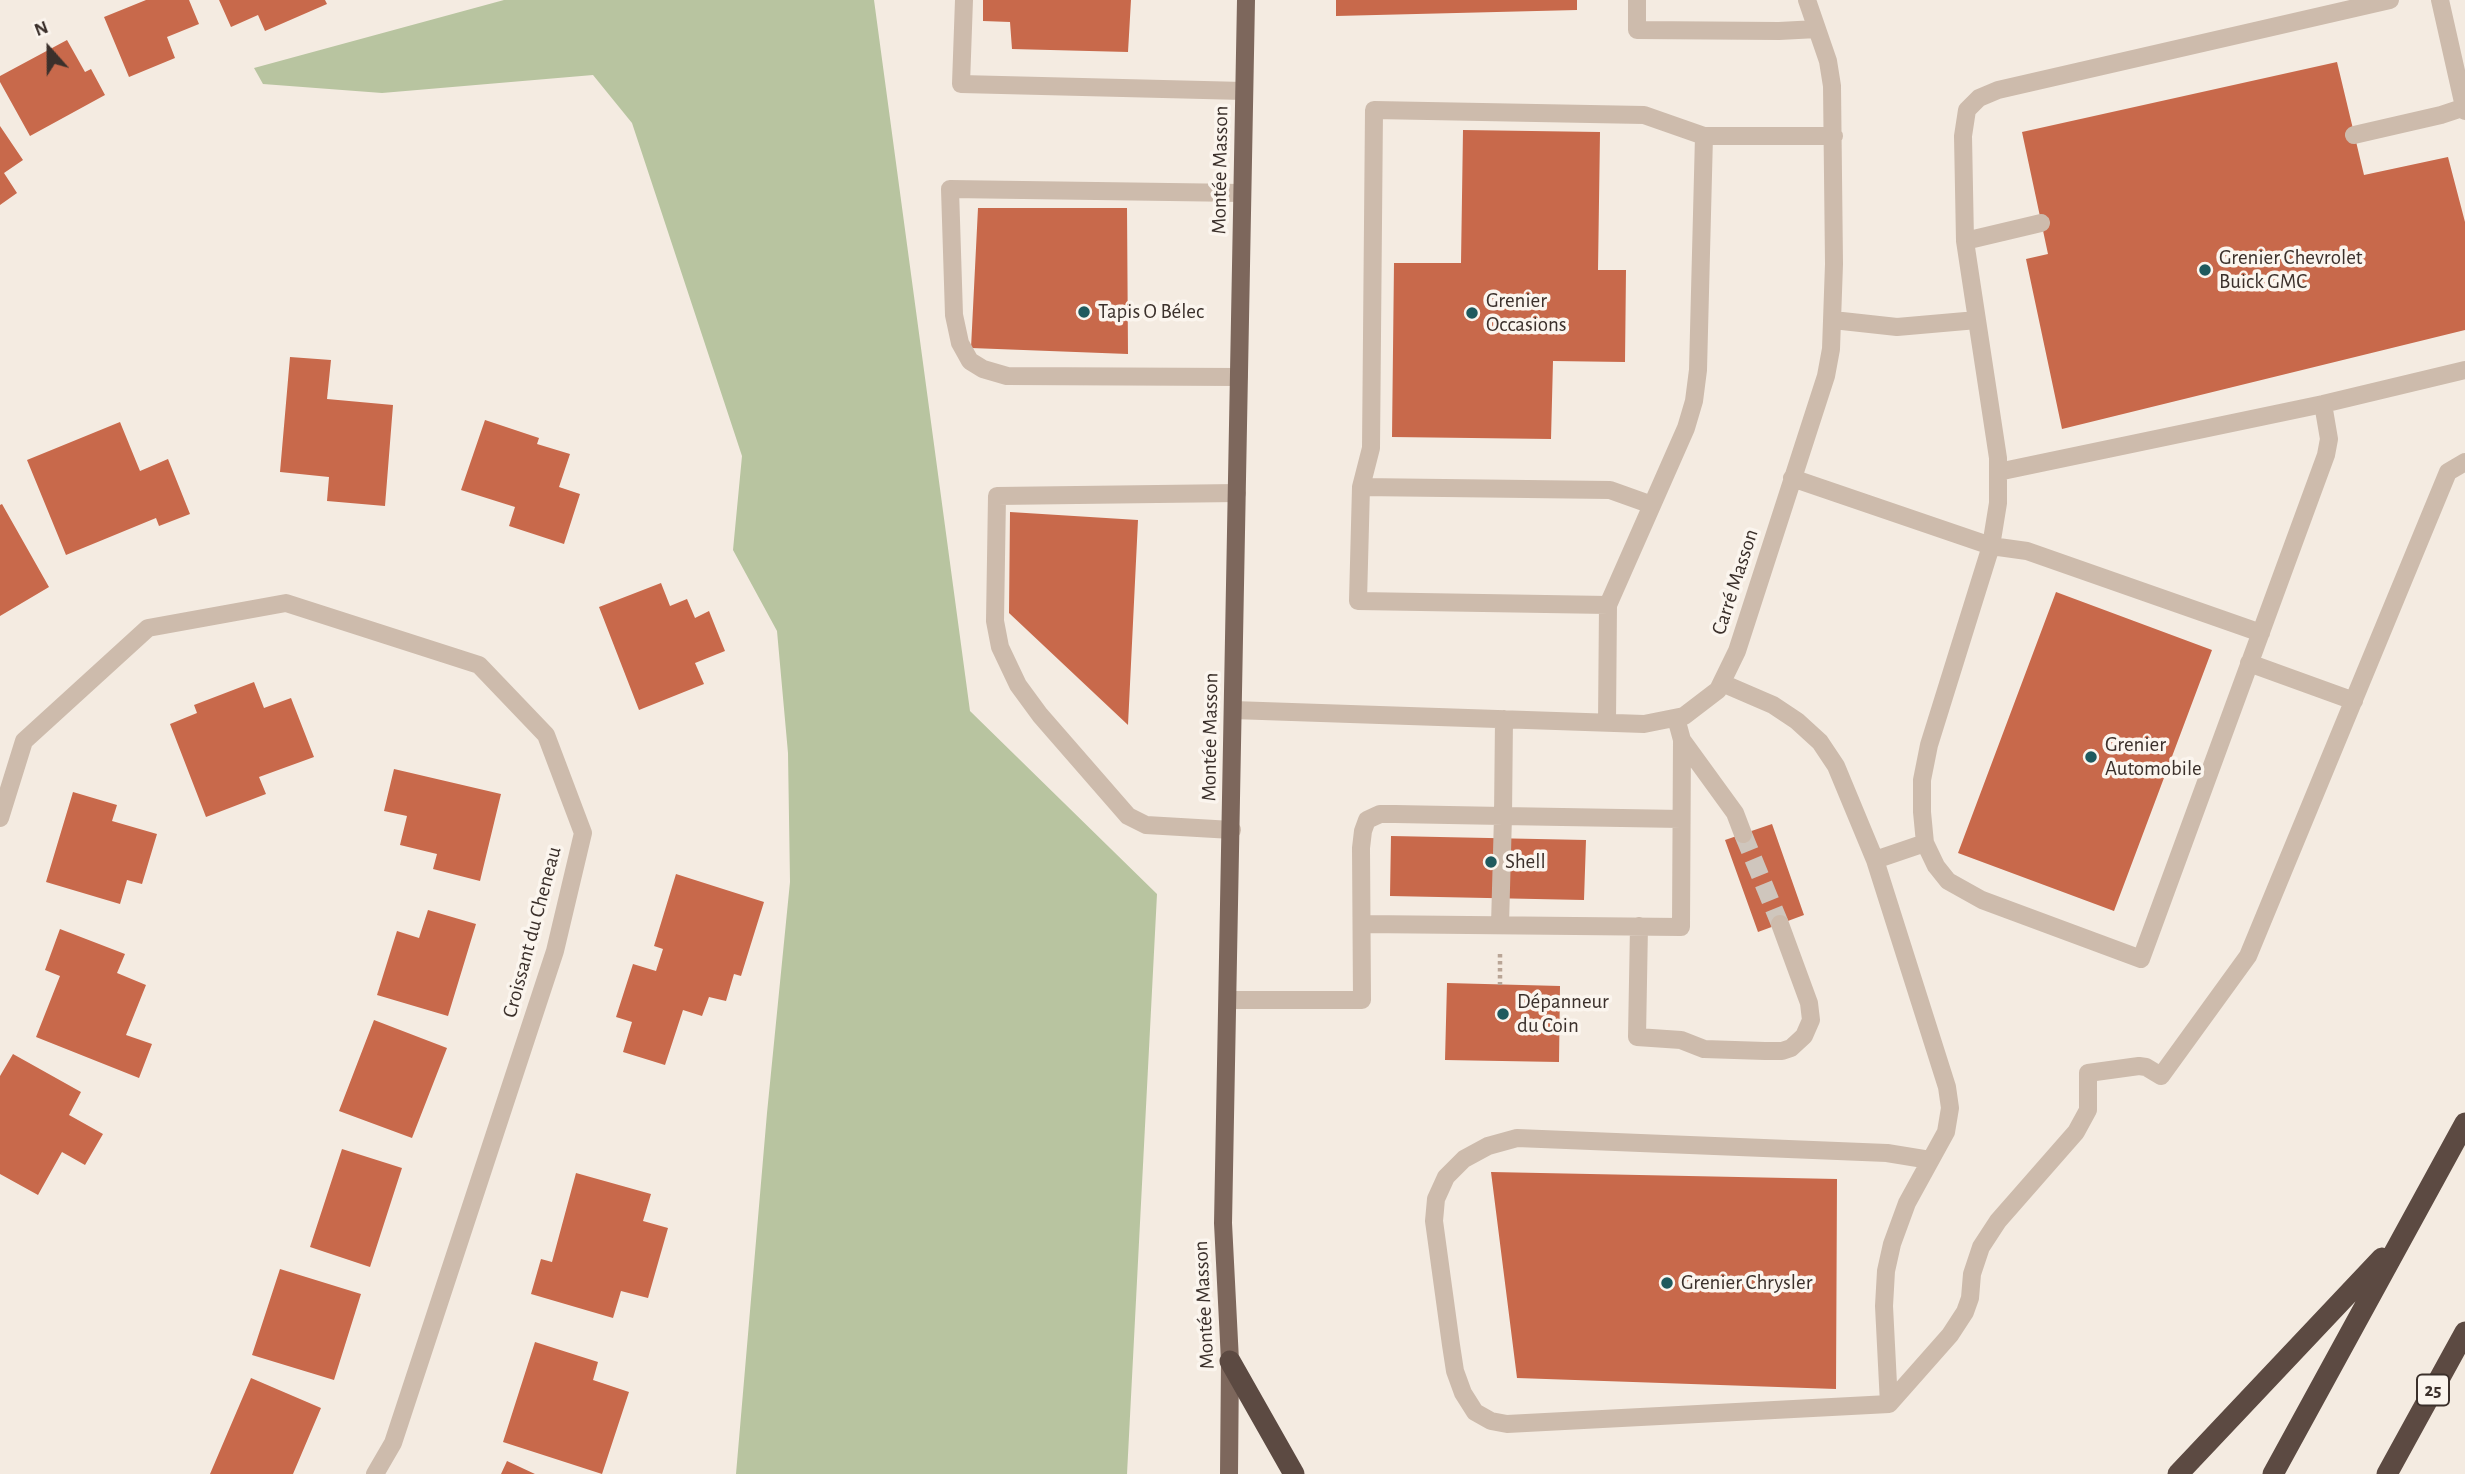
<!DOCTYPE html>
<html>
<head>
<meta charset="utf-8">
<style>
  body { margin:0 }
  #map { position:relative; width:2465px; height:1474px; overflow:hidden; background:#f4ebe1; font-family:"Alegreya Sans",sans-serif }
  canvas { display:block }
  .north { position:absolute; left:14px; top:14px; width:70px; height:70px; -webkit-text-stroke:5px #fbf5ee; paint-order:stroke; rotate:339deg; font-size:19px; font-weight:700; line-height:28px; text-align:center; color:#3b302b }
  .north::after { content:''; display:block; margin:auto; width:24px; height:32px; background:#3b302b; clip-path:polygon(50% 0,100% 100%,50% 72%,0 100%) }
</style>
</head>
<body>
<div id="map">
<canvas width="2465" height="1474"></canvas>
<div class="north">N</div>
</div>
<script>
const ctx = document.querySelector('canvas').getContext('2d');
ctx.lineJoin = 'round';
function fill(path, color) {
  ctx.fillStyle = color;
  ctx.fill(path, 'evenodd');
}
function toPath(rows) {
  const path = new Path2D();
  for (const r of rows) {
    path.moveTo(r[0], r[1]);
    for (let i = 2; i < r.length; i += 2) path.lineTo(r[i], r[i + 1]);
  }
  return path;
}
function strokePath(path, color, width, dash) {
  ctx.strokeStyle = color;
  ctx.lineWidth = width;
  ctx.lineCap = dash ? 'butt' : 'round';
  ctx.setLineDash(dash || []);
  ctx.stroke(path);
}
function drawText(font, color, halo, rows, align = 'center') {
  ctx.font = font + ' "Alegreya Sans",sans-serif';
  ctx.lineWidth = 7;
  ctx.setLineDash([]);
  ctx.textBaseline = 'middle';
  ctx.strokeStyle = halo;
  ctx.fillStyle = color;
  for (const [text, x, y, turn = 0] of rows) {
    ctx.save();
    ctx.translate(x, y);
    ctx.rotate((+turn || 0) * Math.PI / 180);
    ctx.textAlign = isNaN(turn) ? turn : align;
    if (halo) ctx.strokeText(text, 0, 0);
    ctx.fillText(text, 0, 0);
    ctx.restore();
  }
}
const green = toPath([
  [504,0,874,0,970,711,1157,894,1127,1474,736,1474,767,1113,790,882,788,753,777,631,733,550,742,456,632,123,593,75,382,93,263,84,254,68]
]);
const building = toPath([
  [146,0,189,0,199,24,167,37,175,58,129,77,104,17],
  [219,0,325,0,327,4,265,31,258,15,231,27],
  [983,0,1131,0,1128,52,1012,49,1010,22,983,21],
  [1336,0,1577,0,1577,10,1336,16],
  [67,40,85,72,91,69,105,95,30,136,0,82,0,76],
  [2337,62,2364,175,2448,157,2465,222,2465,330,2062,429,2026,259,2048,254,2022,132],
  [0,126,23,160,4,173,17,193,0,205],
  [1463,130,1600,132,1598,270,1626,270,1625,362,1553,361,1551,439,1392,437,1394,263,1461,263],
  [978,208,1127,208,1128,354,971,348],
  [290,357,331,360,327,399,393,405,385,506,327,501,329,477,280,472],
  [485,420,539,438,537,444,570,454,559,487,580,494,564,544,509,526,515,507,461,490],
  [120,422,140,471,168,459,190,514,159,526,156,518,66,555,27,460],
  [2,504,49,587,0,616,0,505],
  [1010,512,1138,520,1128,725,1009,613],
  [661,583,670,606,687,599,695,618,709,611,725,651,695,663,704,684,639,710,599,607],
  [2056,592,2212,650,2114,911,1958,853],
  [254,682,264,708,291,698,314,757,259,777,266,794,206,817,170,724,197,713,194,705],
  [394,769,501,794,480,881,433,869,437,854,400,845,407,816,384,811],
  [73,792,117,805,112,821,157,834,142,884,127,880,120,904,46,882],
  [1772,824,1804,915,1758,932,1725,840],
  [1391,836,1586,840,1584,900,1390,896],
  [676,874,764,902,741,976,734,974,726,1001,709,997,702,1016,683,1010,665,1065,623,1052,632,1022,616,1017,633,964,656,971,663,949,654,946],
  [428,910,476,924,448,1016,377,995,397,931,419,938],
  [60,929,125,954,117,973,146,985,126,1035,152,1044,139,1078,36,1037,60,976,45,970],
  [1447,983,1560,986,1559,1062,1445,1060],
  [374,1020,447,1048,412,1138,339,1111],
  [13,1054,81,1092,69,1115,103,1134,85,1165,62,1152,38,1195,0,1174,0,1076],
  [342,1149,402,1168,370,1267,310,1247],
  [1491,1172,1837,1179,1836,1389,1517,1378],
  [576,1173,651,1194,643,1221,668,1228,648,1298,621,1291,613,1318,531,1294,541,1259,552,1262],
  [280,1269,361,1294,334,1380,252,1355],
  [535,1342,598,1362,593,1380,629,1392,602,1474,503,1442],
  [251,1378,321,1408,293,1474,210,1474],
  [507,1461,535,1474,501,1474]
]);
const minorTunnel = toPath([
  [1743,834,1780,924]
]);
const path = toPath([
  [1500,954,1500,985]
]);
const minor = toPath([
  [964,0,961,84,1244,91],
  [1637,0,1637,30,1779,31,1817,29],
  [2440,0,2465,111],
  [2354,135,2441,115,2465,107],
  [1965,241,2041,223],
  [1833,320,1897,327,1977,320,1998,458,1998,503,1991,546,1929,745,1922,780,1922,812,1925,843,1936,866,1948,881,1982,900,2141,959,2326,455,2329,439,2323,404],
  [1977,320,1965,241,1963,136,1967,110,1979,98,1998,90,2390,0],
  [1239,377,1007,376,983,369,970,361,960,343,954,315,950,189,1242,193],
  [1998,472,2323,404,2465,370],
  [1792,478,1991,546,2027,551,2261,633],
  [1361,487,1371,448,1374,110,1644,115,1704,136],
  [1608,605,1686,428,1694,401,1698,370,1704,136,1834,136],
  [2249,663,2354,701],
  [1722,683,1773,705,1797,721,1820,742,1836,766,1875,860,1947,1087,1950,1108,1946,1132,1907,1203,1892,1244,1886,1271,1884,1306,1889,1404,1507,1424,1491,1421,1475,1412,1463,1393,1455,1371,1451,1345,1434,1221,1436,1199,1446,1177,1464,1159,1488,1146,1517,1138,1887,1153,1930,1160],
  [1233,710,1644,724,1684,716,1718,690,1737,651,1826,376,1831,349,1834,264,1832,86,1828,61,1807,0],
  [1607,722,1608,605,1358,601,1361,487,1610,490,1652,505],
  [1682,740,1735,813,1743,834],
  [0,818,24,741,148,628,286,603,479,665,546,735,583,833,555,951,393,1443,375,1474],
  [1232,830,1146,825,1128,816,1040,715,1018,685,1000,647,995,621,997,496,1237,493],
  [1875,860,1925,843],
  [1362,924,1681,927,1682,740,1676,718],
  [1500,925,1503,816,1681,819],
  [1639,926,1637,1037,1681,1040,1704,1049,1765,1051,1782,1051,1791,1048,1804,1036,1811,1020,1809,1003,1780,924],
  [1228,1000,1362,1000,1361,848,1363,831,1367,820,1380,814,1395,814,1503,816,1504,719],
  [1889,1404,1950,1335,1965,1312,1970,1298,1972,1274,1981,1247,1998,1221,2076,1132,2088,1110,2088,1073,2139,1066,2146,1067,2161,1076,2248,956,2448,472,2465,462]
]);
const major = toPath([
  [1229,1474,1230,1361,1223,1223,1246,0]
]);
const highway = toPath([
  [1230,1361,1294,1474],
  [2178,1474,2382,1258],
  [2273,1474,2465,1123],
  [2387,1474,2465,1332]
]);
const markers = [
  [2205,270,7,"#1f5a5e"],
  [1084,312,7,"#1f5a5e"],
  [1472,313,7,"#1f5a5e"],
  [2091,757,7,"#1f5a5e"],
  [1491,862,7,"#1f5a5e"],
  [1503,1014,7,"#1f5a5e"],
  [1667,1283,7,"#1f5a5e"]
];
const shields = [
  [2433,1390,32]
];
const shieldNames = [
  ["25",2433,1390]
];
const streetNames = [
  ["Montée Masson",1220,170,-89],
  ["Carré Masson",1735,582,-72],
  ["Montée Masson",1210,737,-89],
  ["Croissant du Cheneau",532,932,-75],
  ["Montée Masson",1204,1305,-93]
];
const poiNames = [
  ["Grenier Chevrolet",2219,258],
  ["Buick GMC",2219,282],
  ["Grenier",1486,301],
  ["Occasions",1486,325],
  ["Tapis O Bélec",1098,312],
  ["Grenier",2105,745],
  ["Automobile",2105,769],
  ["Shell",1505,862],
  ["Dépanneur",1517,1002],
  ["du Coin",1517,1026],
  ["Grenier Chrysler",1681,1283]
];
fill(green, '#b8c4a0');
fill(building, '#c8694b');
strokePath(minorTunnel, '#cfc6bd', 18, [18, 9]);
strokePath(path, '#b9a596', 4.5, [3.5, 3.5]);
strokePath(minor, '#cdbbac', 18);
strokePath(major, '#7d675c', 18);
strokePath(highway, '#5c4a42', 21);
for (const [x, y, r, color] of markers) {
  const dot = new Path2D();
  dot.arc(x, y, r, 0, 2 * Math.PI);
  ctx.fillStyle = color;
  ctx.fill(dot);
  strokePath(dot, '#fbf5ee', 2.5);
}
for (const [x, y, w] of shields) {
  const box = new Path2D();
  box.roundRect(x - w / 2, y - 15.5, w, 31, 5);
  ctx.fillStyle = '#fbf5ee';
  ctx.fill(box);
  strokePath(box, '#3b302b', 2);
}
drawText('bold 19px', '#3b302b', null, shieldNames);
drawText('21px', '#3b302b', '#fbf5ee', streetNames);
drawText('21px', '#3b302b', '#fbf5ee', poiNames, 'left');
</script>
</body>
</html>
